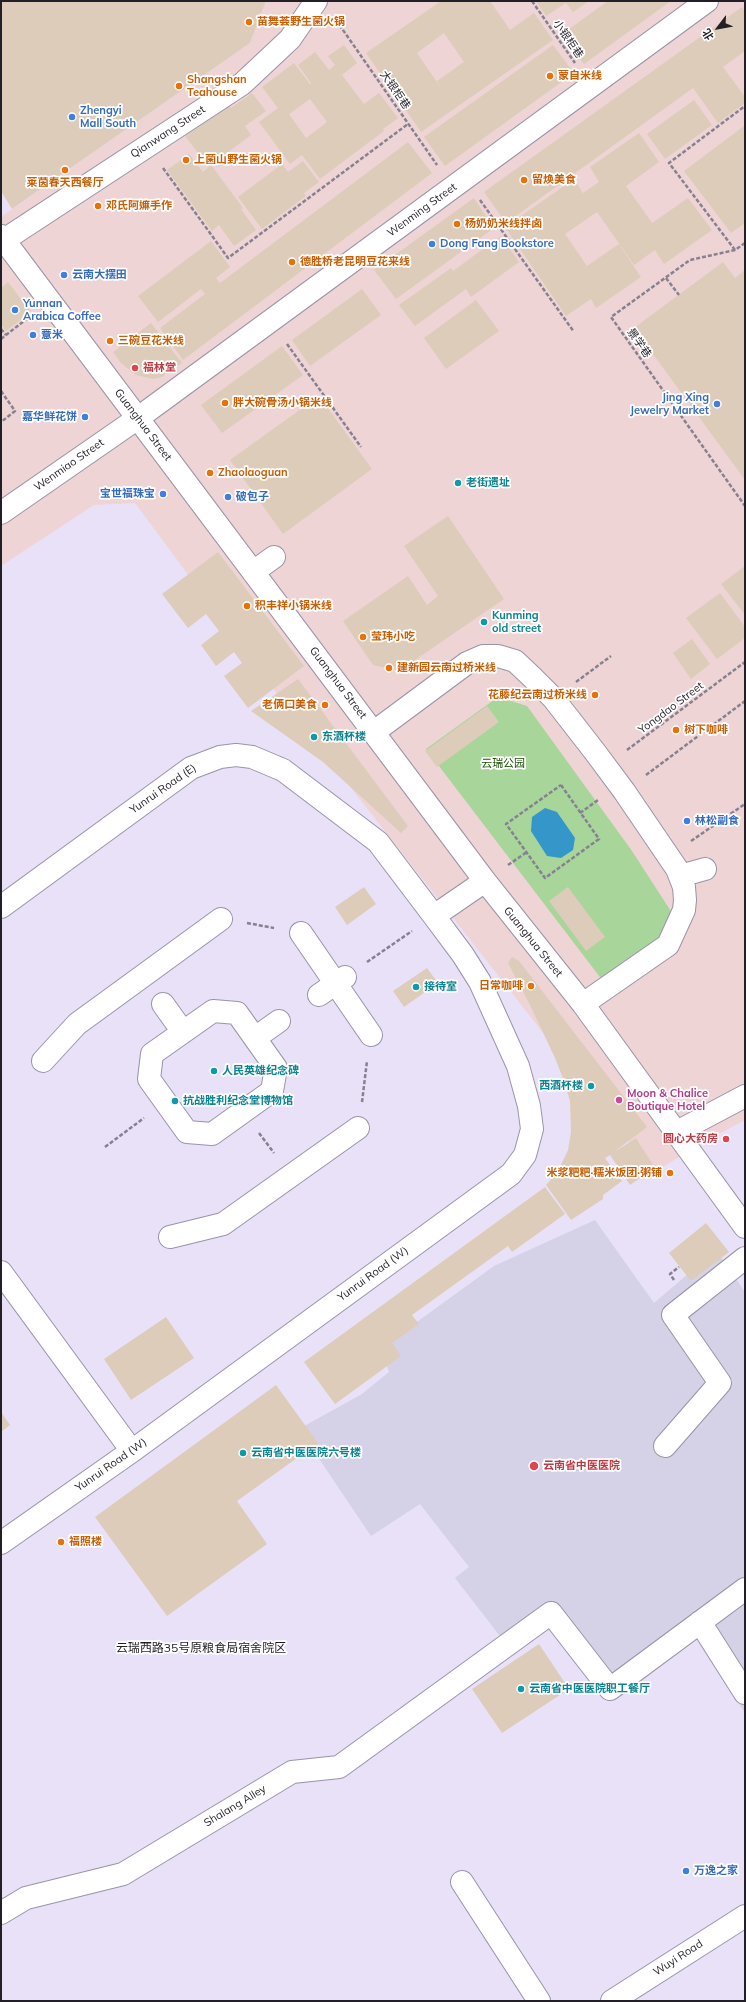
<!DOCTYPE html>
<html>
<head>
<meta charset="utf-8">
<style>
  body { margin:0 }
  #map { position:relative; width:746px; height:2002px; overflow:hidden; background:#e8e1f8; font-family:Mulish,"Noto Sans SC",sans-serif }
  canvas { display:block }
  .frame { position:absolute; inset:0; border:2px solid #221f27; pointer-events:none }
  .north { position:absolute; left:698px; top:8px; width:40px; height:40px; -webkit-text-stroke:3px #fff; paint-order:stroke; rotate:238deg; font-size:11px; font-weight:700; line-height:16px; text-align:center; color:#221f27 }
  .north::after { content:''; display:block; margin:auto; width:14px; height:18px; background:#221f27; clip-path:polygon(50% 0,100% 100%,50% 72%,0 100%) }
</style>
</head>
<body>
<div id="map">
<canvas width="746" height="2002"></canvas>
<div class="frame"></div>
<div class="north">北</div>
</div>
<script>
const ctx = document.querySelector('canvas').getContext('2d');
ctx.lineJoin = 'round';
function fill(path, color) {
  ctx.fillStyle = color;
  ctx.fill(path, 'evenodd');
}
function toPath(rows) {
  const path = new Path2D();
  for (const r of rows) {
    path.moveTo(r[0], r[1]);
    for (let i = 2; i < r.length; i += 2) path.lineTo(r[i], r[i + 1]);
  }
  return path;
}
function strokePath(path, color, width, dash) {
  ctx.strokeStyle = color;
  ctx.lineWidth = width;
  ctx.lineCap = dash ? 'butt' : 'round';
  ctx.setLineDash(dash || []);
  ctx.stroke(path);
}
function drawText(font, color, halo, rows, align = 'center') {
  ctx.font = font + ' Mulish,"Noto Sans SC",sans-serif';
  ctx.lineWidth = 3.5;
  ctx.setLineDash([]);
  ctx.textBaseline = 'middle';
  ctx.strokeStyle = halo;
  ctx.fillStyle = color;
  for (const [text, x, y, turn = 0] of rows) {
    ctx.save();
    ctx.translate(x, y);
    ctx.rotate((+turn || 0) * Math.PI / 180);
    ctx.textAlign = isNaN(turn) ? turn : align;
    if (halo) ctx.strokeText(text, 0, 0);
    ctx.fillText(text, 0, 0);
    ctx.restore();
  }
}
const commercial = toPath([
  [266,1,745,1,745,1120,700,1144,653,1173,264,677,135,503,94,505,1,566,1,217,250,43]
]);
const medical = toPath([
  [595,1220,654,1303,716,1250,745,1292,745,1713,695,1636,612,1694,555,1608,510,1649,455,1578,469,1567,420,1504,371,1536,299,1429,362,1394,389,1372,381,1348,494,1266]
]);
const green = toPath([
  [498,697,527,706,632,851,674,916,664,944,606,985,426,749]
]);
const water = toPath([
  [545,808,557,812,575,838,573,850,561,858,547,856,531,831,532,817]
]);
const building = toPath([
  [1,1,266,1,250,43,12,209,1,191],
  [441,1,490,1,510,30,534,13,553,40,421,132,366,53],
  [444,33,464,62,437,81,441,88,417,53],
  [536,1,589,1,573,12,566,3,546,16],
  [608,1,671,1,584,64,562,34],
  [742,7,745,11,745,51,723,67,745,97,745,103,718,123,693,88,506,223,484,192],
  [344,45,357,63,342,75,364,104,379,93,398,118,383,129,384,131,320,179,302,155,290,164,259,122,278,108,262,87,294,63,310,84,311,83,298,65,315,52,329,70,335,65,328,56],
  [310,99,327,122,306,138,289,114],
  [553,45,574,73,445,166,424,137],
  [252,93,266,111,245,126,251,135,211,165,243,208,241,209,256,230,234,246,219,225,212,231,167,170,189,154,203,172,209,167,185,136,228,104,231,108],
  [694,100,712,125,665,159,647,134],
  [744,126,745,223,731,233,684,171],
  [639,133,659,162,626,186,652,223,688,198,712,230,664,264,655,250,634,265,597,212,565,234,587,266,619,244,641,277,596,308,591,299,566,316,505,227,574,179,583,193,599,182,590,167],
  [408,142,432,173,183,360,160,328,205,294,201,289,158,322,138,296,211,241,230,267,216,278,220,283],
  [303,161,319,182,304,193,306,196,262,229,238,197,282,164,288,172],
  [474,198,494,228,396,299,374,270],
  [501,236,519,262,471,297,466,289,415,326,399,305,451,268,453,271],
  [723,262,735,278,745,270,745,480,634,328],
  [8,282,31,312,6,331,1,324,1,288],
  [362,289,381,315,310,366,292,340],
  [476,300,499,331,446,369,424,338],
  [151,323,182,363,162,377,153,379,136,375,121,363,113,352],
  [282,346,303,375,222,433,201,405],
  [319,396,372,469,283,534,230,460],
  [448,516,504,599,399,671,373,665,343,621,408,576,427,605,438,596,404,546],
  [218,552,304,666,248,708,224,676,242,663,234,652,216,666,201,645,219,631,206,614,188,628,162,594],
  [745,566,745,615,721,584],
  [720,593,745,627,745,638,717,659,686,618],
  [692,639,710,664,691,679,673,653],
  [298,679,408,826,401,833,323,762,251,711],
  [487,706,499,722,437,767,425,751],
  [364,887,376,904,347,925,335,907],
  [568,887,605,937,586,951,549,901],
  [512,957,519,961,647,1127,614,1152,636,1138,655,1168,630,1185,610,1155,605,1158,622,1181,603,1195,603,1199,571,1220,546,1185,557,1173,568,1150,571,1132,570,1101,564,1081,555,1058,530,1005,508,963],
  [427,968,438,983,404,1007,393,991],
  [545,1187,565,1214,512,1252,508,1246,412,1315,419,1324,392,1343,401,1356,335,1404,304,1362],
  [706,1223,729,1252,691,1281,669,1253],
  [166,1317,194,1358,131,1400,104,1359],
  [276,1385,318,1443,237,1501,267,1544,167,1616,95,1517],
  [1,1412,10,1425,1,1432],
  [539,1644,569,1689,502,1733,472,1689]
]);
const path = toPath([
  [532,1,575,63],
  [336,20,437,165],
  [163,168,228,258,408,124],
  [480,200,574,332],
  [745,243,735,250,690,260,611,317,745,506],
  [735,250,669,163,745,106],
  [666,278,679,295],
  [1,329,6,335],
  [1,339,29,317],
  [287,344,361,447],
  [1,391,15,411,1,422],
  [576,682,611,656],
  [627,750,745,662],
  [646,775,745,701],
  [561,785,599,839,545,878,506,824,561,785],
  [580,813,598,800],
  [691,841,745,804],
  [508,865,527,852],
  [247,923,274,928],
  [367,962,412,931],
  [362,1102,367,1061],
  [259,1133,274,1153],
  [105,1147,144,1118],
  [674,1280,670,1274,679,1267]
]);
const minor = toPath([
  [1,236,485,881,583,1004,745,1227],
  [1,242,242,84,290,39,316,1],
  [1,513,138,418,707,1],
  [253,572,274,557],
  [374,732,467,663,483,656,498,656,515,661,532,677,553,698,595,752,624,791,677,869,684,887,685,900,684,910,668,945,583,1004],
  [680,876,705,869],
  [1,907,191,768,220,757,236,755,252,757,283,770,378,842,434,916,463,955,480,982,518,1066,529,1106,532,1129,525,1155,511,1174,132,1451,1,1543],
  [434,916,485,881],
  [301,933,371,1035],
  [319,995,345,977],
  [163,1004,183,1032],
  [213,1011,237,1013,276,1068,272,1091,212,1134,187,1132,149,1079,152,1054,213,1011],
  [255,1038,279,1021],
  [43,1061,77,1024,221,919],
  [677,1132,745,1096],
  [170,1237,223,1224,358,1128],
  [1,1272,132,1451],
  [665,1446,720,1383,673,1315,745,1258],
  [700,1622,745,1693],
  [462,1882,539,2001],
  [1,1913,26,1898,123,1874,292,1772,339,1767,551,1613,610,1689,745,1589],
  [612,2001,745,1916]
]);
const markers = [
  [249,22,4,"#e8710a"],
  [550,76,4,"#e8710a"],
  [179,86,4,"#e8710a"],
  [72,117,4,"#3f7fe0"],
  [186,160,4,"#e8710a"],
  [65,170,4,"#e8710a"],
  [524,180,4,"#e8710a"],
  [98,206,4,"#e8710a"],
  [457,224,4,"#e8710a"],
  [432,244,4,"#3f7fe0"],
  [292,262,4,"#e8710a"],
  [64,275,4,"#3f7fe0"],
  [15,310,4,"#3f7fe0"],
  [33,335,4,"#3f7fe0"],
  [110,341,4,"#e8710a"],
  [135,368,4,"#e0444e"],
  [225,403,4,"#e8710a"],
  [717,404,4,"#3f7fe0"],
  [85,417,4,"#3f7fe0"],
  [210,473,4,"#e8710a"],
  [458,483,4,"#0f9aa8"],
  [163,494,4,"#3f7fe0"],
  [228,497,4,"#3f7fe0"],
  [247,606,4,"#e8710a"],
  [484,622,4,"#0f9aa8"],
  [363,637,4,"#e8710a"],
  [389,668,4,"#e8710a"],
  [595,695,4,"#e8710a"],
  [325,705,4,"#e8710a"],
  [676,730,4,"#e8710a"],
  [314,737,4,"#0f9aa8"],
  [687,821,4,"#3f7fe0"],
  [531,986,4,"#e8710a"],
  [416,987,4,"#0f9aa8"],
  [214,1071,4,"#0f9aa8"],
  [591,1086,4,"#0f9aa8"],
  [619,1100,4,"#d1479c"],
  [175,1101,4,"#0f9aa8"],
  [726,1139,4,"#e0444e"],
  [670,1173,4,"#e8710a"],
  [243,1453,4,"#0f9aa8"],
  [534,1466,5,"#e0444e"],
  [61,1542,4,"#e8710a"],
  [521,1689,4,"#0f9aa8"],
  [686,1871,4,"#3f7fe0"]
];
const foodNames = [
  ["苗舞荟野生菌火锅",257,22],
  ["蒙自米线",558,76],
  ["Shangshan",187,80],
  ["Teahouse",187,93],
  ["上菌山野生菌火锅",194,160],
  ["留焕美食",532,180],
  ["莱茵春天西餐厅",65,183,"center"],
  ["邓氏阿嫲手作",106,206],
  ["杨奶奶米线拌卤",465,224],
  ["德胜桥老昆明豆花来线",300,262],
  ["三碗豆花米线",118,341],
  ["胖大碗骨汤小锅米线",233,403],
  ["Zhaolaoguan",218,473],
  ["积丰祥小锅米线",255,606],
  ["莹玮小吃",371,637],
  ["建新园云南过桥米线",397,668],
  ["花藤纪云南过桥米线",587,695,"right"],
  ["老俩口美食",317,705,"right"],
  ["树下咖啡",684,730],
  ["日常咖啡",523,986,"right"],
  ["米浆粑粑·糯米饭团·粥铺",662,1173,"right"],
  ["福照楼",69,1542]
];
const streetNames = [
  ["小银柜巷",568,39,55],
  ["大银柜巷",395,90,55],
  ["Qianwang Street",168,132,-33],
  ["Wenming Street",422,210,-36],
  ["景学巷",639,343,55],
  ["Guanghua Street",143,425,53],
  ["Wenmiao Street",69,465,-35],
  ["Guanghua Street",338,683,53],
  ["Yongdao Street",671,708,-37],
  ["Yunrui Road (E)",163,789,-35],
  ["Guanghua Street",533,942,51],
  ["Yunrui Road (W)",373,1274,-36],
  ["Yunrui Road (W)",111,1465,-35],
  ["Shalang Alley",235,1806,-31],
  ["Wuyi Road",678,1958,-33]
];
const shopNames = [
  ["Zhengyi",80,111],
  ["Mall South",80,124],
  ["Dong Fang Bookstore",440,244],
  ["云南大摆田",72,275],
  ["Yunnan",23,304],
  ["Arabica Coffee",23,317],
  ["薏米",41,335],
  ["Jing Xing",709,398,"right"],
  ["Jewelry Market",709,411,"right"],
  ["嘉华鲜花饼",77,417,"right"],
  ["宝世福珠宝",155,494,"right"],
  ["破包子",236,497],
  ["林松副食",695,821],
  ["万逸之家",694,1871]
];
const healthNames = [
  ["福林堂",143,368],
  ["圆心大药房",718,1139,"right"],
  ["云南省中医医院",543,1466]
];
const cultureNames = [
  ["老街遗址",466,483],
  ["Kunming",492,616],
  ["old street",492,629],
  ["东酒杯楼",322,737],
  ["接待室",424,987],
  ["人民英雄纪念碑",222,1071],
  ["西酒杯楼",583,1086,"right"],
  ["抗战胜利纪念堂博物馆",183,1101],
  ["云南省中医医院六号楼",251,1453],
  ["云南省中医医院职工餐厅",529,1689]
];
const parkNames = [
  ["云瑞公园",503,764]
];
const hotelNames = [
  ["Moon & Chalice",627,1094],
  ["Boutique Hotel",627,1107]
];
const neighbourhoodNames = [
  ["云瑞西路35号原粮食局宿舍院区",201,1648]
];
fill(commercial, '#efd4d5');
fill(medical, '#d5d1e6');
fill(green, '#a7d59a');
fill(water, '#3596ca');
fill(building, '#deccba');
strokePath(minor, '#9a93a8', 24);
strokePath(path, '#868190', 2.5, [4, 2]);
strokePath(minor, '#fff', 22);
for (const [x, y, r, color] of markers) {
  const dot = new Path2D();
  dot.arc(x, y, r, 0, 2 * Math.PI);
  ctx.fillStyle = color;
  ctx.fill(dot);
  strokePath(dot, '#fff', 1.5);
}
drawText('bold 11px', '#c56008', '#fff', foodNames, 'left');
drawText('11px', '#221f27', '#fff', streetNames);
drawText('bold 11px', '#366cbe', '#fff', shopNames, 'left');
drawText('bold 11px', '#be3a42', '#fff', healthNames, 'left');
drawText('bold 11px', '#0d838f', '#fff', cultureNames, 'left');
drawText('11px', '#195001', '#fff', parkNames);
drawText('bold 11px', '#b23c85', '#fff', hotelNames, 'left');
drawText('12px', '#221f27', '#fff', neighbourhoodNames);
</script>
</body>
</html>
